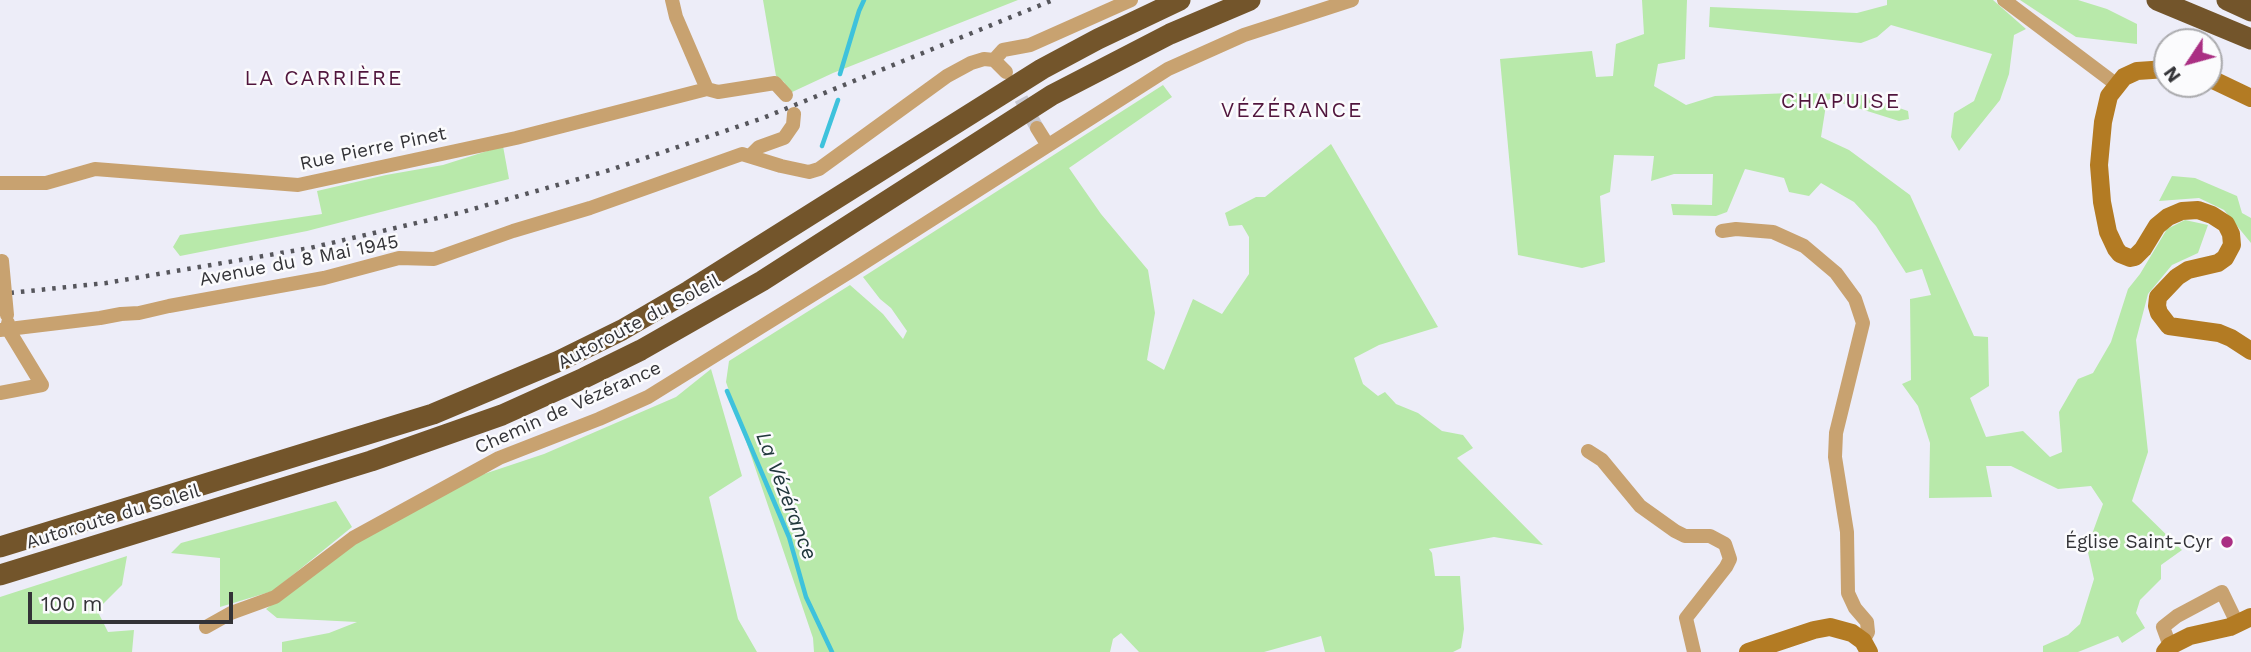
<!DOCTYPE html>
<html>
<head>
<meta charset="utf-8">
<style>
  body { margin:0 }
  #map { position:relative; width:2251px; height:652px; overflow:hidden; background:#ededf8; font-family:"Work Sans",sans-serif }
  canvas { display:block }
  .north { position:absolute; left:2153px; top:28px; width:70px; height:70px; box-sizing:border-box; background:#fbfbfd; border:2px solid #ababae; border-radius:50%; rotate:234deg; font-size:19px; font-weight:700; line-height:28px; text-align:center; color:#333337 }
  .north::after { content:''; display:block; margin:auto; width:24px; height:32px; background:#aa2f83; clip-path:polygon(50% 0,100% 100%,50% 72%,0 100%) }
  .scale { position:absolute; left:28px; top:592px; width:205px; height:32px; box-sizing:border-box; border:4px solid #333337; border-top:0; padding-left:9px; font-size:21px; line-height:24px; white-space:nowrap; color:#333337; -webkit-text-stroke:5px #fbfbfd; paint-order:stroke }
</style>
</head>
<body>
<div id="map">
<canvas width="2251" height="652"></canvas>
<div class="north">N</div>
<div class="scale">100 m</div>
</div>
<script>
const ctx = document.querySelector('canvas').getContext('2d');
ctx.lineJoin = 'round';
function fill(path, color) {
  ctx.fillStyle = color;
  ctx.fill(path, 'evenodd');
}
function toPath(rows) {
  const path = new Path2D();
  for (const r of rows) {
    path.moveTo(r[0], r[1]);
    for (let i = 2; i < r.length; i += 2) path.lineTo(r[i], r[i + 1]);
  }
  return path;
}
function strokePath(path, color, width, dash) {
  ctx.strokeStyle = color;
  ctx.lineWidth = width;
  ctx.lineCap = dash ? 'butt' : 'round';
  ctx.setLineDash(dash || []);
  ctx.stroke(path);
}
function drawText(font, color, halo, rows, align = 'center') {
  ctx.font = font + ' "Work Sans",sans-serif';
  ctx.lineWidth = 5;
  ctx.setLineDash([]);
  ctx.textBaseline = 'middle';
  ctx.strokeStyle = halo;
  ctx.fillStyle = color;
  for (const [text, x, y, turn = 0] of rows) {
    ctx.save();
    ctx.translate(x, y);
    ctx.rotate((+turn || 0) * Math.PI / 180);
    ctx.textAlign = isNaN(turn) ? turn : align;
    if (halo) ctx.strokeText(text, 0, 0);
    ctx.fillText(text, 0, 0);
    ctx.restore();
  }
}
const green = toPath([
  [763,0,1018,0,833,73,790,93,784,82,776,76],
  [1642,0,1687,0,1685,59,1658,64,1654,86,1686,105,1715,96,1791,93,1858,94,1908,111,1909,119,1899,121,1829,99,1826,105,1821,137,1849,150,1910,195,1974,336,1988,337,1989,386,1970,398,1986,437,2023,431,2050,457,2062,452,2059,412,2078,379,2093,373,2111,342,2128,289,2140,274,2167,229,2185,220,2208,225,2198,253,2172,265,2148,294,2136,340,2148,452,2132,501,2182,550,2161,565,2161,579,2140,600,2136,613,2145,628,2122,643,2118,636,2078,652,2043,652,2043,646,2068,635,2080,624,2094,579,2087,548,2103,504,2091,486,2058,489,2011,466,1986,466,1992,497,1929,498,1930,443,1918,406,1902,384,1911,380,1910,299,1931,295,1922,269,1906,273,1876,226,1854,202,1821,183,1809,196,1789,192,1784,178,1745,169,1727,212,1716,216,1673,215,1671,204,1712,205,1713,174,1674,174,1651,181,1654,156,1614,155,1610,192,1600,196,1605,262,1582,268,1518,255,1500,59,1592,51,1596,77,1613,76,1616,44,1644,34],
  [1887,0,1993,0,2026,29,2014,35,2009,74,2000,100,1959,151,1951,137,1954,113,1974,101,1992,54,1891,25,1877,37,1861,43,1709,27,1710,7,1857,13,1887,5],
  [2020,0,2078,0,2107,9,2137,24,2137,44,2076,37],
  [1163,85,1172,97,1069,168,1101,214,1148,270,1155,313,1147,360,1164,370,1193,299,1222,314,1249,274,1249,237,1242,225,1229,226,1225,213,1256,197,1265,197,1331,144,1438,327,1379,345,1354,358,1363,384,1378,396,1385,392,1396,404,1418,413,1442,431,1463,435,1473,448,1457,458,1543,545,1494,537,1429,549,1432,553,1435,576,1460,576,1464,629,1461,648,1453,652,1325,652,1321,636,1264,652,1139,652,1121,633,1113,639,1110,652,814,652,813,638,726,382,729,361,850,285,883,314,903,339,907,331,891,308,880,299,863,277],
  [503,146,509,179,307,231,180,256,173,247,180,235,322,214,317,191,386,175,443,165],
  [2172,176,2195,178,2237,196,2242,213,2251,218,2251,243,2224,210,2199,198,2159,201],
  [711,369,742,476,709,497,738,619,757,652,282,652,282,642,329,633,357,622,277,618,266,609,351,546,481,475,544,454,676,397],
  [336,501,352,527,273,591,220,607,220,558,171,553,181,543],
  [127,556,122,585,97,610,108,632,134,630,132,652,0,652,0,597]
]);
const stream = toPath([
  [840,74,859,11,864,0],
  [822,146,838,100],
  [727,391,789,537,806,597,832,652]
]);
const streetTunnel = toPath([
  [1011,80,1037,128]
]);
const street = toPath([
  [672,0,676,17,707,89,718,92,775,83,786,95],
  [2004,0,2117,85],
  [994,60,1003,50,1030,45,1131,0],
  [1037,128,1047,144],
  [750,156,759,147,784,138,793,125,794,114],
  [0,183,46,183,95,169,298,185,516,138,707,89],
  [1722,231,1736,229,1773,232,1804,246,1836,273,1855,299,1863,323,1836,433,1835,457,1847,532,1848,593,1855,608,1867,622,1868,632,1863,641],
  [0,330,100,318,121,314,139,313,169,306,324,278,399,258,434,259,513,231,590,208,742,154,781,166,809,172,819,169,947,76,971,63,984,59,994,60,1006,72],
  [0,393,42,385,8,329,8,323],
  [1588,451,1602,460,1640,506,1675,531,1685,536,1710,536,1725,544,1730,559,1726,567,1686,618,1694,652],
  [206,627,231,613,275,597,353,538,499,458,599,419,648,397,851,271,1168,69,1244,35,1352,0],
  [2170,646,2163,627,2177,616,2222,592,2238,625]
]);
const secondary = toPath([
  [2167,69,2137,71,2124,77,2109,96,2103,122,2099,165,2102,202,2108,232,2116,249,2120,254,2130,258,2135,257,2143,249,2157,226,2168,217,2182,211,2198,210,2212,215,2226,224,2231,234,2232,245,2225,258,2218,263,2188,270,2177,277,2158,297,2157,306,2159,313,2169,326,2219,333,2231,338,2251,351],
  [2209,78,2251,98],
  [1748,652,1814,630,1830,627,1852,633,1863,641,1869,652],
  [2165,652,2170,646,2190,636,2230,627,2251,617]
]);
const highway = toPath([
  [2157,0,2251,39],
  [2227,0,2251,11],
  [0,547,433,414,559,361,622,330,689,291,1042,69,1098,39,1180,0],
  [0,575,371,461,502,415,584,378,641,350,762,281,1052,95,1170,34,1250,0]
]);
const rail = toPath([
  [0,294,106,283,310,248,459,213,610,170,763,118,1053,0]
]);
const streetBridge = toPath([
  [2,261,7,315]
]);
const markers = [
  [2227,542,7,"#aa2f83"]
];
const streetNames = [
  ["Rue Pierre Pinet",373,149,-12],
  ["Avenue du 8 Mai 1945",299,261,-11],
  ["Autoroute du Soleil",639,322,-28],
  ["Chemin de Vézérance",568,408,-24],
  ["Autoroute du Soleil",113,517,-17]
];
const poiNames = [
  ["Église Saint-Cyr",2213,542]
];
const neighbourhoodNames = [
  ["LA CARRIÈRE",324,79],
  ["CHAPUISE",1841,102],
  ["VÉZÉRANCE",1292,111]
];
const waterNames = [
  ["La Vézérance",786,496,69]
];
fill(green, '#b8e9aa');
strokePath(stream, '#3ec2dc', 4.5);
strokePath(streetTunnel, '#c8c8d1', 14, [14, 7]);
strokePath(street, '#c8a270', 14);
strokePath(secondary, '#b37b23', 18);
strokePath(highway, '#73552b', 21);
strokePath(rail, '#56565c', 4.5, [3.5, 7]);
strokePath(streetBridge, '#c8a270', 14);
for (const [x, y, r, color] of markers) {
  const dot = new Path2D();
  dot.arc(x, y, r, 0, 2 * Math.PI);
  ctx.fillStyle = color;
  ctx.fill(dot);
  strokePath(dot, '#fbfbfd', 2.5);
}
drawText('19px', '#333337', '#fbfbfd', streetNames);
drawText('19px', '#333337', '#fbfbfd', poiNames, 'right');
ctx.letterSpacing = '2px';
drawText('21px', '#50153c', '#fbfbfd', neighbourhoodNames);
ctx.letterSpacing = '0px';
drawText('italic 21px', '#21373c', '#fbfbfd', waterNames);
</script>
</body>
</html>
